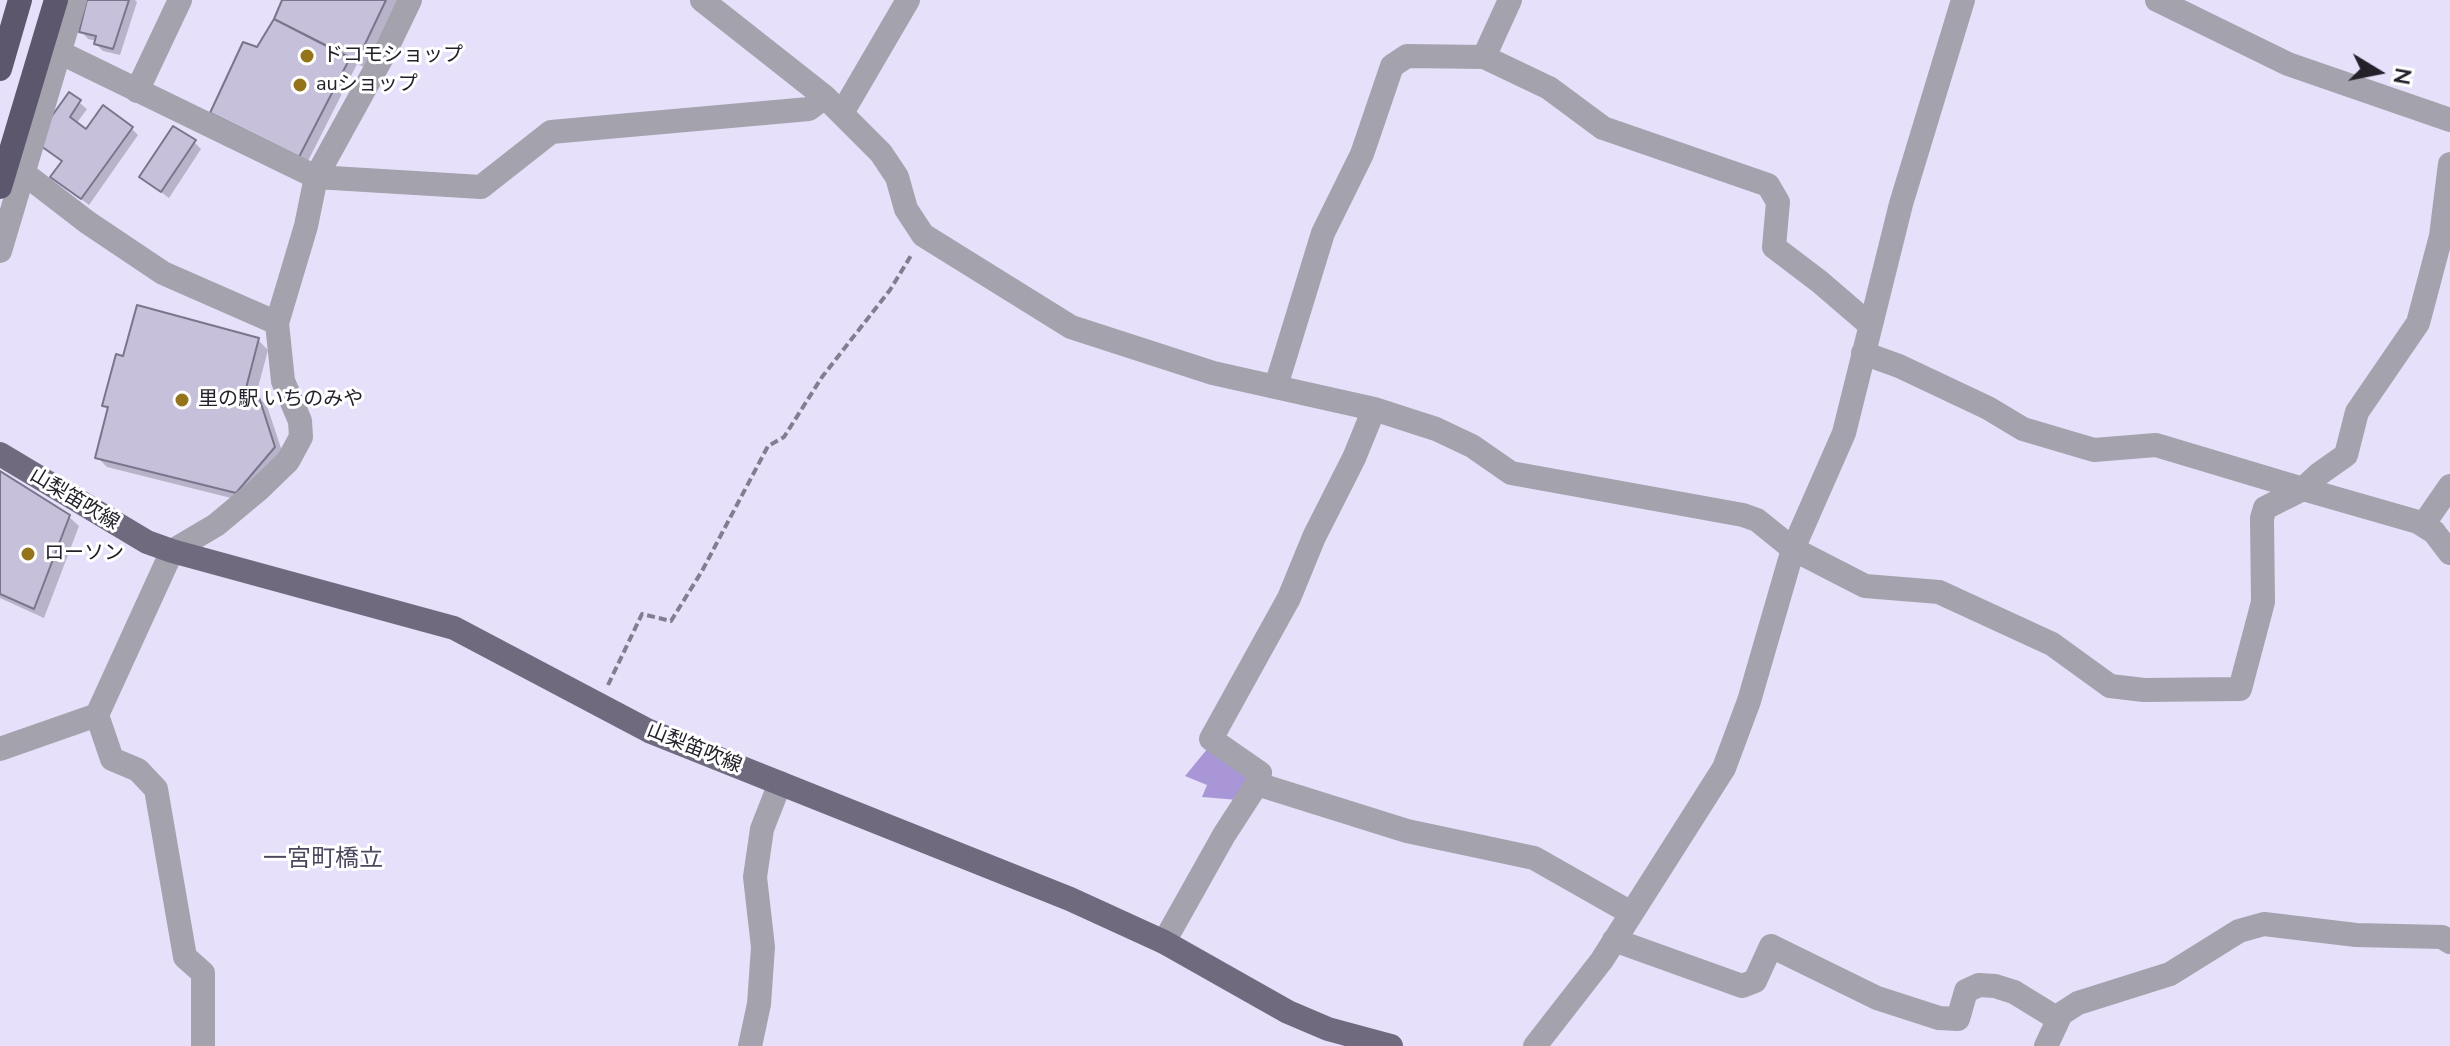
<!DOCTYPE html>
<html>
<head>
<meta charset="utf-8">
<style>
  body { margin:0 }
  #map { position:relative; width:2450px; height:1046px; overflow:hidden; background:#e6e0fa; font-family:"Nunito Sans",sans-serif }
  canvas { display:block }
  .north { position:absolute; left:2338px; top:32px; width:80px; height:80px; -webkit-text-stroke:6px #fff; paint-order:stroke; rotate:100deg; font-size:22px; font-weight:700; line-height:32px; text-align:center; color:#24212b }
  .north::after { content:''; display:block; margin:auto; width:28px; height:36px; background:#24212b; clip-path:polygon(50% 0,100% 100%,50% 72%,0 100%) }
</style>
</head>
<body>
<div id="map">
<canvas width="2450" height="1046"></canvas>
<div class="north">N</div>
</div>
<script>
const ctx = document.querySelector('canvas').getContext('2d');
ctx.lineJoin = 'round';
function fill(path, color) {
  ctx.fillStyle = color;
  ctx.fill(path, 'evenodd');
}
function toPath(rows) {
  const path = new Path2D();
  for (const r of rows) {
    path.moveTo(r[0], r[1]);
    for (let i = 2; i < r.length; i += 2) path.lineTo(r[i], r[i + 1]);
  }
  return path;
}
function strokePath(path, color, width, dash) {
  ctx.strokeStyle = color;
  ctx.lineWidth = width;
  ctx.lineCap = dash ? 'butt' : 'round';
  ctx.setLineDash(dash || []);
  ctx.stroke(path);
}
function drawText(font, color, halo, rows, align = 'center') {
  ctx.font = font + ' "Nunito Sans","Noto Sans JP",sans-serif';
  ctx.lineWidth = 6;
  ctx.setLineDash([]);
  ctx.textBaseline = 'middle';
  ctx.strokeStyle = halo;
  ctx.fillStyle = color;
  for (const [text, x, y, turn = 0] of rows) {
    ctx.save();
    ctx.translate(x, y);
    ctx.rotate((+turn || 0) * Math.PI / 180);
    ctx.textAlign = isNaN(turn) ? turn : align;
    if (halo) ctx.strokeText(text, 0, 0);
    ctx.fillText(text, 0, 0);
    ctx.restore();
  }
}
const forest = toPath([
  [1208,748,1253,777,1238,800,1202,797,1207,785,1185,776]
]);
const shadow = toPath([
  [89,0,135,0,137,2,120,55,103,51,96,44,97,41,88,39,81,31],
  [285,0,397,0,364,67,357,64,307,163,220,120],
  [70,95,87,109,76,124,87,132,131,128,138,135,89,205,53,177,64,162],
  [194,142,201,149,169,198,141,177],
  [258,340,268,350,256,395,267,406,284,457,247,502,107,467,97,457,109,411,104,406],
  [0,474,69,517,79,526,44,618,0,598]
]);
const building = toPath([
  [87,0,129,0,113,49,94,44,96,36,79,32,87,0],
  [282,0,386,0,357,61,274,19,282,0],
  [274,19,350,58,299,157,210,113,243,42,257,47,274,19],
  [69,92,81,100,70,117,86,129,103,105,133,127,81,199,50,177,62,161,34,141,69,92],
  [173,126,196,140,161,192,139,177,173,126],
  [137,305,259,338,245,392,258,394,275,447,236,493,95,458,108,407,102,406,116,354,123,356,137,305],
  [0,471,70,515,34,609,0,594,0,471]
]);
const path = toPath([
  [608,685,642,614,671,621,702,571,768,446,784,437,822,377,890,290,912,254]
]);
const minor = toPath([
  [702,0,825,97,881,153,897,177,906,209,923,235,1071,327,1213,373,1374,409,1436,429,1472,446,1511,473,1743,515,1757,520,1793,549,1865,586,1939,592,2052,644,2110,686,2144,690,2240,689,2263,602,2262,518,2265,508,2303,489,2418,522,2434,532,2450,553],
  [2157,0,2288,64,2450,120],
  [59,52,316,177,481,187,551,132,809,109,825,97],
  [1484,57,1549,88,1603,128,1768,185,1778,202,1774,247,1820,282,1870,325],
  [137,91,180,0],
  [842,113,908,0],
  [8,161,87,222,163,273,277,323],
  [0,251,75,0],
  [1863,353,1899,366,1988,408,2023,429,2094,450,2156,445,2303,489,2319,474,2346,455,2357,412,2418,323,2441,236,2450,164],
  [1276,386,1323,233,1362,154,1392,66,1407,56,1484,57,1510,0],
  [2423,525,2450,486],
  [97,715,112,759,138,770,156,789,185,957,203,973,203,1046],
  [0,749,97,715,172,551,216,525,258,490,288,461,301,437,300,421,283,381,277,323,306,226,316,177,385,52,410,0],
  [1257,784,1407,831,1534,858,1631,913],
  [1614,940,1742,986,1755,981,1771,946,1877,998,1939,1018,1958,1019,1966,991,1979,985,1995,986,2014,992,2058,1019],
  [1164,942,1224,835,1257,784,1260,773,1211,739,1289,598,1314,537,1354,458,1374,409],
  [750,1046,759,1004,763,947,755,877,762,829,780,783],
  [1535,1046,1602,960,1724,768,1749,701,1793,549,1844,433,1901,204,1963,0],
  [2046,1046,2061,1014,2078,1003,2170,974,2239,931,2264,924,2356,935,2442,937,2450,942]
]);
const major = toPath([
  [0,454,147,542,172,551,454,628,649,731,1070,899,1164,942,1288,1012,1328,1029,1391,1046]
]);
const highway = toPath([
  [0,69,20,0],
  [0,187,56,0]
]);
const markers = [
  [307,56,8,"#94731b"],
  [300,85,8,"#94731b"],
  [182,400,8,"#94731b"],
  [28,554,8,"#94731b"]
];
const poiNames = [
  ["ドコモショップ",323,56],
  ["auショップ",316,85],
  ["里の駅 いちのみや",198,400],
  ["ローソン",44,554]
];
const streetNames = [
  ["山梨笛吹線",74,500,31],
  ["山梨笛吹線",694,749,22]
];
const quarterNames = [
  ["一宮町橋立",323,860]
];
fill(forest, '#a996d6');
fill(shadow, '#0003');
fill(building, '#c7c0da');
strokePath(building, '#7a748c', 2);
strokePath(path, '#827d8f', 4, [8, 4]);
strokePath(minor, '#a4a2ad', 24);
strokePath(major, '#6f6a7e', 24);
strokePath(highway, '#5d576d', 24);
for (const [x, y, r, color] of markers) {
  const dot = new Path2D();
  dot.arc(x, y, r, 0, 2 * Math.PI);
  ctx.fillStyle = color;
  ctx.fill(dot);
  strokePath(dot, '#fff', 3);
}
drawText('20px', '#24212b', '#fff', poiNames, 'left');
drawText('20px', '#24212b', '#fff', streetNames);
drawText('24px', '#4e485e', '#fff', quarterNames);
</script>
</body>
</html>
